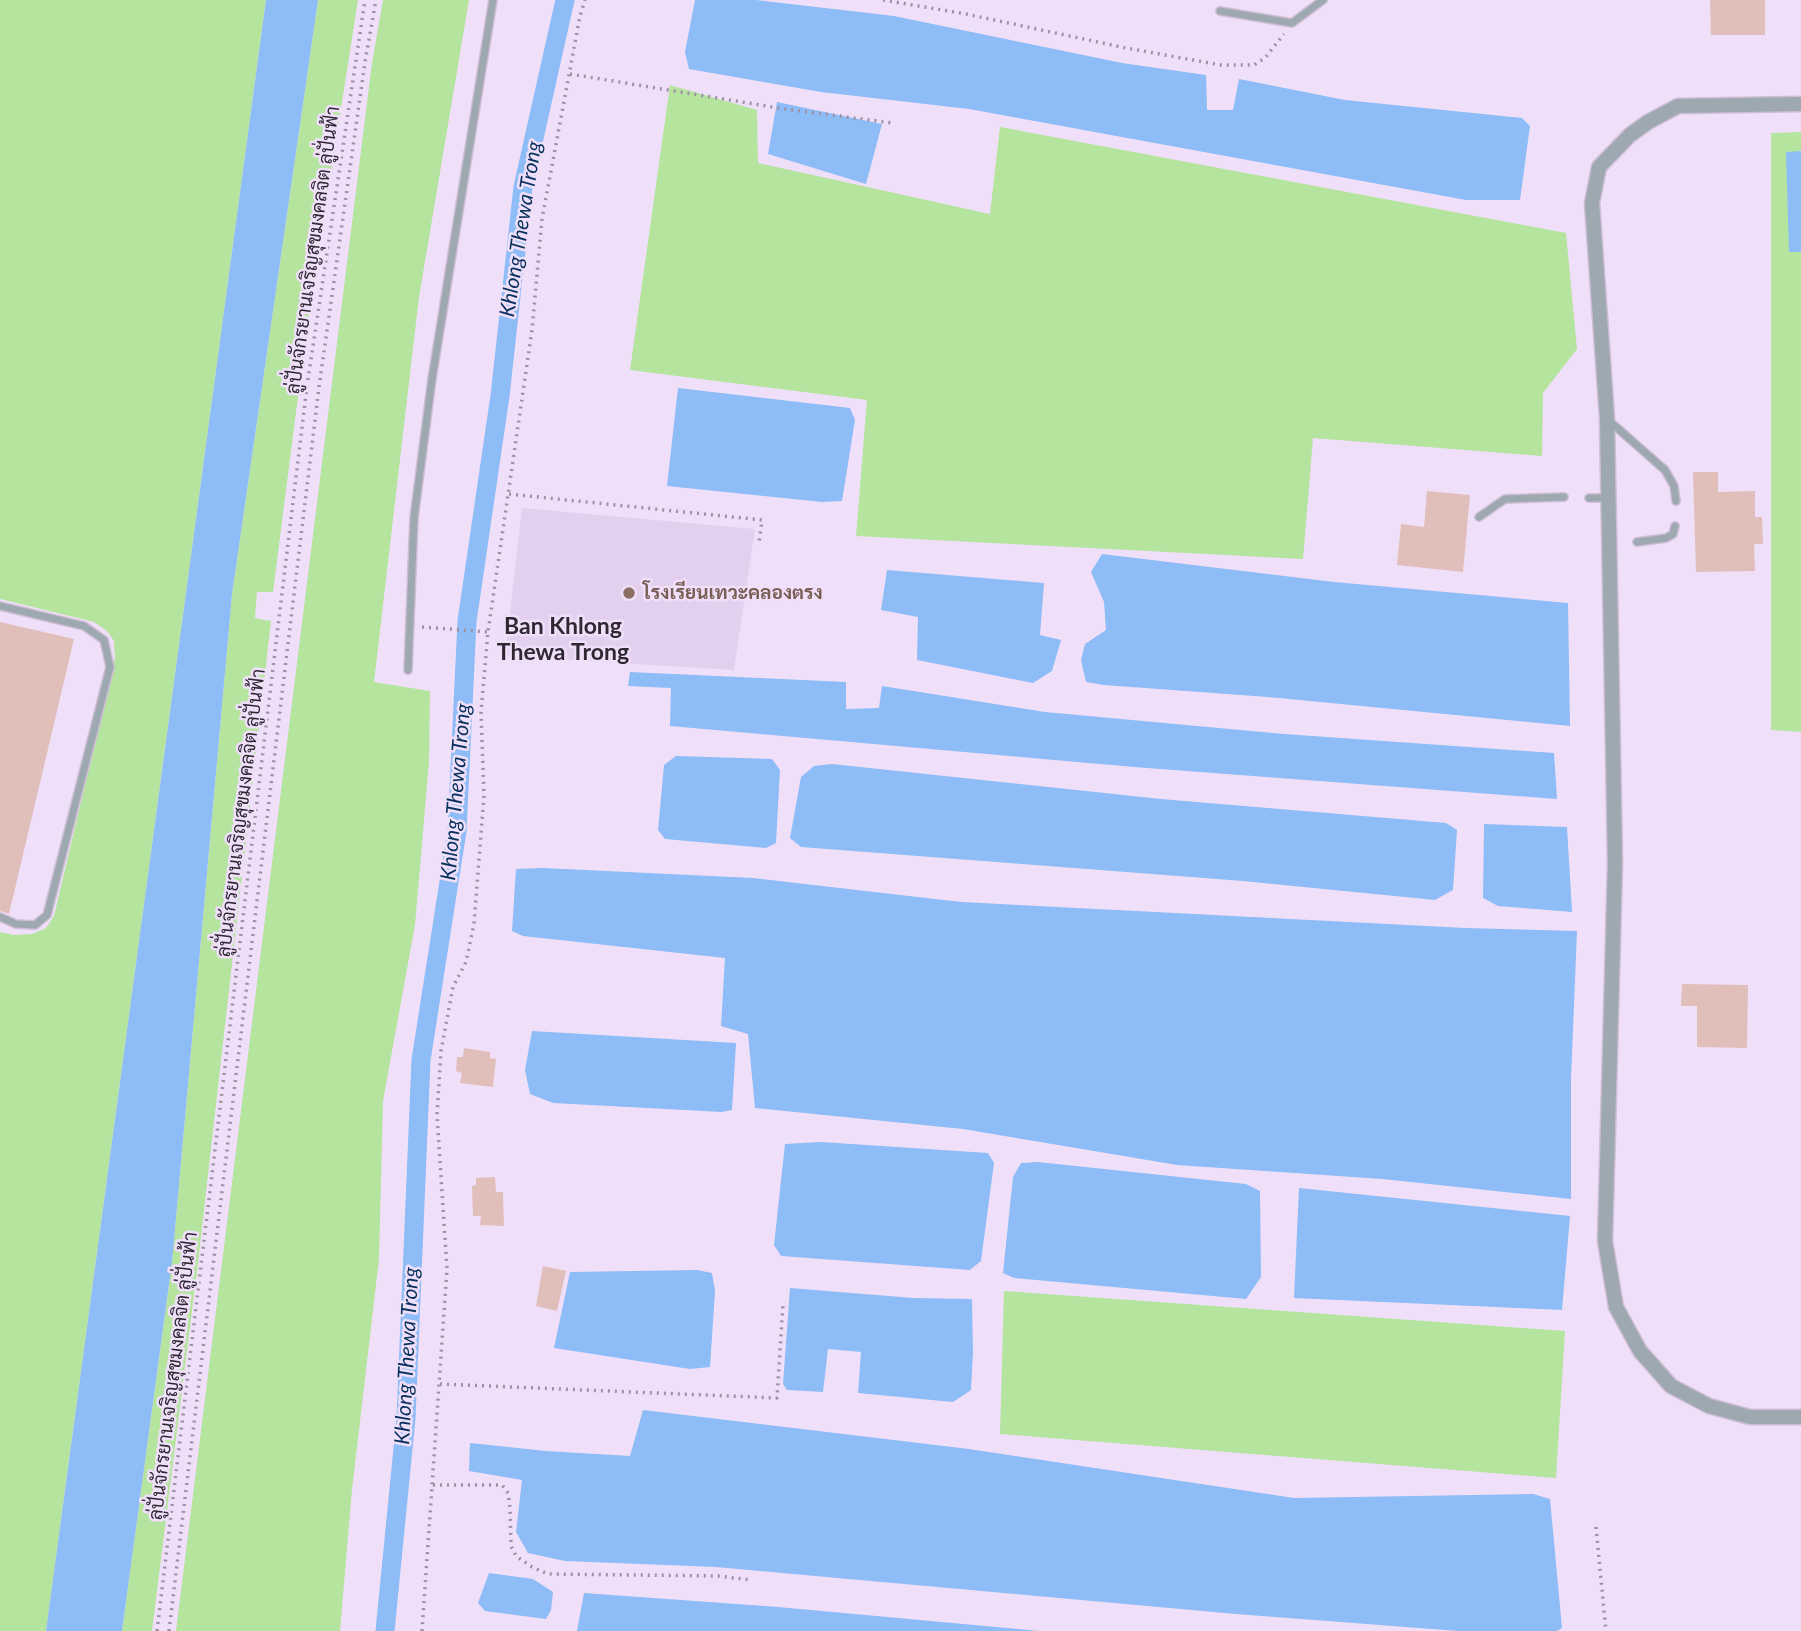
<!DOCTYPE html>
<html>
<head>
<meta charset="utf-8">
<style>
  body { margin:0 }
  canvas { display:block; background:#f0dff9 }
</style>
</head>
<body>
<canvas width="1801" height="1631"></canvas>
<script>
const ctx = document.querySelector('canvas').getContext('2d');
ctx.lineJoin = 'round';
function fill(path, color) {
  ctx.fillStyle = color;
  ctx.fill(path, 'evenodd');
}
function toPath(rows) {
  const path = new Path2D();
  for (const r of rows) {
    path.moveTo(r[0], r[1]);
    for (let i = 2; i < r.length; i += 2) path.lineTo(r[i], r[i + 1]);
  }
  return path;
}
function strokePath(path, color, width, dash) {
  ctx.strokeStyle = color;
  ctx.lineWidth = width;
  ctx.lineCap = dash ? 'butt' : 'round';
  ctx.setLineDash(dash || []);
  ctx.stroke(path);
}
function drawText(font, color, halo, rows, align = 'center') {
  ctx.font = font + ' Lato,Sarabun,sans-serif';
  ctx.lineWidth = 5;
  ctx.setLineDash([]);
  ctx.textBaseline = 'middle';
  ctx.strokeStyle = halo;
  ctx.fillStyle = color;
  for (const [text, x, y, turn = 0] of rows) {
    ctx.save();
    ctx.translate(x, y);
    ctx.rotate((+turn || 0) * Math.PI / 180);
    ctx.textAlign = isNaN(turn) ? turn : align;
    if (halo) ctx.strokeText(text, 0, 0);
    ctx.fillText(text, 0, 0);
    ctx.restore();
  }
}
const built = toPath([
  [522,508,755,529,734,670,505,656]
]);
const green = toPath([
  [0,0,266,0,46,1631,0,1631,0,932,14,935,32,934,46,928,54,916,115,658,114,641,107,631,94,622,0,599],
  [318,0,358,0,307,326,273,592,257,592,255,618,271,621,198,1263,152,1631,122,1631,172,1262,232,594],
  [383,0,469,0,419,297,374,682,430,691,429,762,415,925,383,1101,379,1259,352,1490,340,1631,176,1631,372,63],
  [670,85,757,110,758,163,990,214,1000,127,1566,233,1577,349,1543,393,1542,456,1313,438,1303,559,856,536,867,400,630,370],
  [1801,132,1801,732,1771,730,1771,133],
  [1004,1291,1565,1331,1556,1478,1000,1434]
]);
const water = toPath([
  [266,0,318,0,232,594,172,1262,122,1631,46,1631],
  [695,0,756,0,894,16,1122,63,1206,75,1207,110,1233,110,1239,79,1345,100,1522,118,1530,126,1520,200,1466,200,969,109,821,92,689,69,685,52],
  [777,102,882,124,866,184,768,154],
  [1801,151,1801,252,1789,252,1786,152],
  [678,388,850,408,855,420,842,501,822,502,667,486],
  [1102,554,1334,582,1568,603,1570,726,1268,697,1104,685,1086,682,1081,660,1085,644,1106,630,1104,602,1091,572],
  [887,570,1044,583,1040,635,1061,640,1052,671,1033,683,917,660,918,617,881,610],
  [630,672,846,682,846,709,879,708,882,686,1045,712,1284,734,1554,753,1557,799,1134,767,670,726,671,688,628,686],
  [676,756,772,759,780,770,776,843,766,848,665,839,658,830,664,765],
  [832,764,1161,799,1446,823,1457,830,1453,890,1435,900,1243,881,801,847,790,838,801,777,814,766],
  [1484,824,1567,827,1572,912,1498,906,1483,898],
  [543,868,753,878,961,902,1465,928,1577,931,1571,1079,1571,1199,1382,1179,1177,1165,963,1129,755,1108,748,1034,721,1026,725,958,523,936,512,931,516,869],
  [532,1031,736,1043,732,1110,722,1112,553,1103,530,1094,525,1070],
  [821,1142,988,1153,994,1163,981,1261,970,1270,781,1256,774,1245,785,1144],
  [1038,1162,1246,1184,1260,1191,1261,1277,1246,1299,1014,1278,1003,1273,1013,1177,1021,1163],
  [1299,1188,1570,1216,1562,1310,1294,1298],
  [697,1270,712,1273,715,1291,710,1367,690,1369,554,1348,570,1272],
  [790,1288,913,1298,972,1299,973,1352,971,1390,953,1402,858,1393,861,1352,828,1349,823,1392,787,1390,783,1384],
  [643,1410,969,1449,1294,1498,1533,1494,1550,1499,1562,1628,1557,1631,1458,1631,1236,1614,716,1567,565,1561,528,1553,516,1532,522,1480,469,1471,470,1443,546,1451,630,1456],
  [489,1573,533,1579,553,1592,551,1610,546,1619,485,1611,478,1603],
  [584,1593,778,1607,1040,1631,577,1631]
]);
const canal = toPath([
  [385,1631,406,1418,421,1060,457,831,467,621,500,396,523,187,565,0]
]);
const building = toPath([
  [1710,0,1765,0,1765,35,1711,35],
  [1693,472,1718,472,1718,492,1755,491,1755,517,1762,517,1763,544,1754,544,1755,571,1696,572],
  [1427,491,1470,495,1463,572,1397,565,1401,524,1424,527],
  [0,622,74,639,9,914,0,911],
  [1682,984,1748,985,1747,1048,1697,1047,1697,1006,1681,1006],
  [464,1048,490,1052,490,1058,496,1059,493,1087,460,1083,462,1073,456,1071,457,1057,463,1057],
  [495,1177,496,1192,503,1192,504,1226,480,1225,481,1216,473,1216,472,1186,476,1185,476,1178],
  [543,1266,566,1271,557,1311,536,1306]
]);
const path = toPath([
  [883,0,966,14,1126,48,1221,65,1254,65,1265,58,1284,34],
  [570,74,785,109,893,123],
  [509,494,762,520,759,543],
  [422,627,488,632],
  [440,1384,777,1398,783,1304],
  [433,1485,502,1485,508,1493,510,1507,511,1546,516,1556,532,1567,548,1574,718,1576,751,1580],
  [1596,1527,1606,1631],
  [157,1631,307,386,365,0],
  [169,1631,319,387,365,62,376,0],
  [422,1631,447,1269,437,1115,441,1051,453,987,466,962,474,924,484,795,481,712,488,632,532,330,542,219,580,16,585,0]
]);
const service = toPath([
  [1220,11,1292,23,1323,0],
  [1607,419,1665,470,1674,486,1676,501],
  [1589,498,1608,498],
  [1479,517,1505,499,1564,497],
  [1637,542,1666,538,1673,534,1675,526],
  [0,606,84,626,104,640,110,667,47,915,35,925,16,924,0,917],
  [408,670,414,518,432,379,493,0]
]);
const minor = toPath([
  [1801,104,1678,106,1648,122,1630,135,1599,167,1592,203,1607,418,1615,862,1605,1241,1616,1307,1640,1351,1671,1386,1709,1406,1750,1417,1801,1417]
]);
const markers = [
  [629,593,7,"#8d6e63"]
];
const streetNames = [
  ["ลู่ปั่นจักรยานเจริญสุขมงคลจิต ลู่ปั่นฟ้า",313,250,-82],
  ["ลู่ปั่นจักรยานเจริญสุขมงคลจิต ลู่ปั่นฟ้า",241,813,-83],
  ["ลู่ปั่นจักรยานเจริญสุขมงคลจิต ลู่ปั่นฟ้า",173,1376,-83]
];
const educationNames = [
  ["โรงเรียนเทวะคลองตรง",643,593]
];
const waterNames = [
  ["Khlong Thewa Trong",521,229,-81],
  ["Khlong Thewa Trong",456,792,-85],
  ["Khlong Thewa Trong",407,1356,-87]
];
const quarterNames = [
  ["Ban Khlong",563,627],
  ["Thewa Trong",563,653]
];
fill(built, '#e3cfee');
fill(green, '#b5e49f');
fill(water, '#8ebcf6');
strokePath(canal, '#8ebcf6', 19);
fill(building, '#e0bfbb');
strokePath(service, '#cdbed5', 10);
strokePath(minor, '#cdbed5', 17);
strokePath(path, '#9d90a3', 3.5, [2, 5]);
strokePath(service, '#9da8b0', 7);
strokePath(minor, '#9da8b0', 14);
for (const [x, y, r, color] of markers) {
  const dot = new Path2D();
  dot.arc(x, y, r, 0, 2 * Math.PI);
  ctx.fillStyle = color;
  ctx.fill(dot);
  strokePath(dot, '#f0dff9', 2.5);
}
drawText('19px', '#2f2832', '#f0dff9', streetNames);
drawText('bold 19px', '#785e54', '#f0dff9', educationNames, 'left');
drawText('italic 21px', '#09315e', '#f0dff9', waterNames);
drawText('bold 23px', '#2f2832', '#f0dff9', quarterNames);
</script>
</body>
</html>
